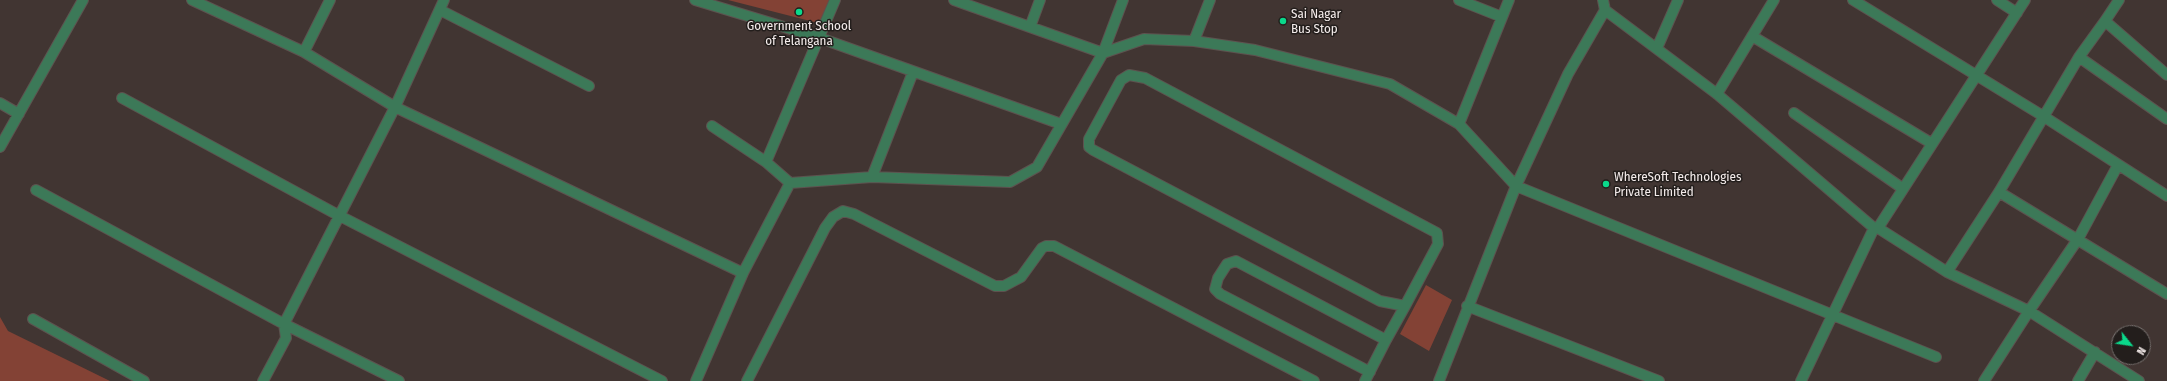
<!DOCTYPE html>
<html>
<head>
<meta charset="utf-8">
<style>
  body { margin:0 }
  #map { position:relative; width:2167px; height:381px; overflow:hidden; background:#413532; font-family:"Fira Sans Condensed",sans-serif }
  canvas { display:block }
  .north { position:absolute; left:2111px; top:325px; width:40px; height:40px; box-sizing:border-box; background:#231e1c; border:1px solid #76706e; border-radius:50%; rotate:120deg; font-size:11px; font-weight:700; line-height:16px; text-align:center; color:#f3ebea }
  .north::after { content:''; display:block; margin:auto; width:14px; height:18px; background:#0ad98b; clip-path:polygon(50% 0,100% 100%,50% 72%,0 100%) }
</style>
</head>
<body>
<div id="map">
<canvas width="2167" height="381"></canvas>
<div class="north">N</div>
</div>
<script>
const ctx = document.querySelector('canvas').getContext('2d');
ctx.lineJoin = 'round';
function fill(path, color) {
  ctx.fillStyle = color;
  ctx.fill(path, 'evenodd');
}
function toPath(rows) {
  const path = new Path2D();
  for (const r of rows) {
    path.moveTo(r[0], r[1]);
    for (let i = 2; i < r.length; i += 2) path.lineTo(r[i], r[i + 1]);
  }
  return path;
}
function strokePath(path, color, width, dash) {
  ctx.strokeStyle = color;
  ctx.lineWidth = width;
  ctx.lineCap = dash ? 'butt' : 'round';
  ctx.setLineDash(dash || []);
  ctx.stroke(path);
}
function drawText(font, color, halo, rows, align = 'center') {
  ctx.font = font + ' "Fira Sans Condensed",sans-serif';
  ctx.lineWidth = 3;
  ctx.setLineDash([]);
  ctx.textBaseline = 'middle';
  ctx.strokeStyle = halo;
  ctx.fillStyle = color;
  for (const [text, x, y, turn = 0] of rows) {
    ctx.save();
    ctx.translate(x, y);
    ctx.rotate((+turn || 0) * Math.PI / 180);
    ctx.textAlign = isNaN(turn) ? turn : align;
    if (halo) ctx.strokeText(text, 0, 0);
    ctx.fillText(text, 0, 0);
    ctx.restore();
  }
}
const green = toPath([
  [728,0,829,0,822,24],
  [1426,285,1452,300,1429,351,1400,334],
  [0,317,8,331,110,381,0,381]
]);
const minor = toPath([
  [192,0,304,52,395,107,743,273],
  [695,0,817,37,1061,124],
  [954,0,1103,53,1144,39,1194,41,1255,50,1390,84,1459,124,1516,186,1936,357],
  [1459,0,1502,17],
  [1603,0,1605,10,1717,94,1874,228,1878,228,1947,272,2029,311,2139,381],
  [1853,0,2043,116,2167,196],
  [1997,0,2017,13],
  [440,10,589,86],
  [2105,21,2119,0],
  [1030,27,1040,0],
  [1752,36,1931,143],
  [1194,41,1210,0],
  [1657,48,1678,0],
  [304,52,330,0],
  [2079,57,2167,119],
  [1717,94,1774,0],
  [122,98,338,215,662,381],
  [0,103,19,114],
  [1794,113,1902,188],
  [1459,124,1509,0],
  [712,126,766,162,790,183,872,177,1010,182,1037,167,1103,53,1123,0],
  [0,147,83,0],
  [766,162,835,0],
  [872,177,913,72],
  [36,190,284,324,399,381],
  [1999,192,2167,294],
  [1878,228,2025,0],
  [1947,272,1999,192,2079,57,2105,21,2167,75],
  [1467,306,1659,381],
  [33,319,144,381],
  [1370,372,1220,294,1215,289,1218,278,1227,264,1236,261,1386,340],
  [263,381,286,338,284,324,395,107,444,0],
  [696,381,743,273,790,183],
  [747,381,825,228,833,217,843,211,854,214,995,286,1004,286,1021,277,1042,248,1046,246,1054,246,1314,381],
  [1365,381,1386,340,1405,306,1438,244,1437,233,1145,78,1129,75,1121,80,1089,139,1089,147,1093,150,1380,301,1405,306],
  [1439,381,1516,186,1568,74,1605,10],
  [1801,381,1874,228],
  [1984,381,2029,311,2078,239,2118,165],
  [2078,381,2095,352]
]);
const markers = [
  [799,12,4,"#0ad98b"],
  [1283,21,4,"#0ad98b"],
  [1606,184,4,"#0ad98b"]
];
const poiNames = [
  ["Sai Nagar",1291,14],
  ["Bus Stop",1291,29],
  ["Government School",799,26,"center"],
  ["of Telangana",799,41,"center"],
  ["WhereSoft Technologies",1614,177],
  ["Private Limited",1614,192]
];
fill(green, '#834235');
strokePath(minor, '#5d524f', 12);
strokePath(minor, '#3c7958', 10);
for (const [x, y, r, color] of markers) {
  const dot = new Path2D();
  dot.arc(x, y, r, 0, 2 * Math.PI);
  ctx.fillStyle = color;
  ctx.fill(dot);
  strokePath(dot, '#231e1c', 1.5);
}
drawText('13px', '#f3ebea', '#231e1c', poiNames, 'left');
</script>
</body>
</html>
